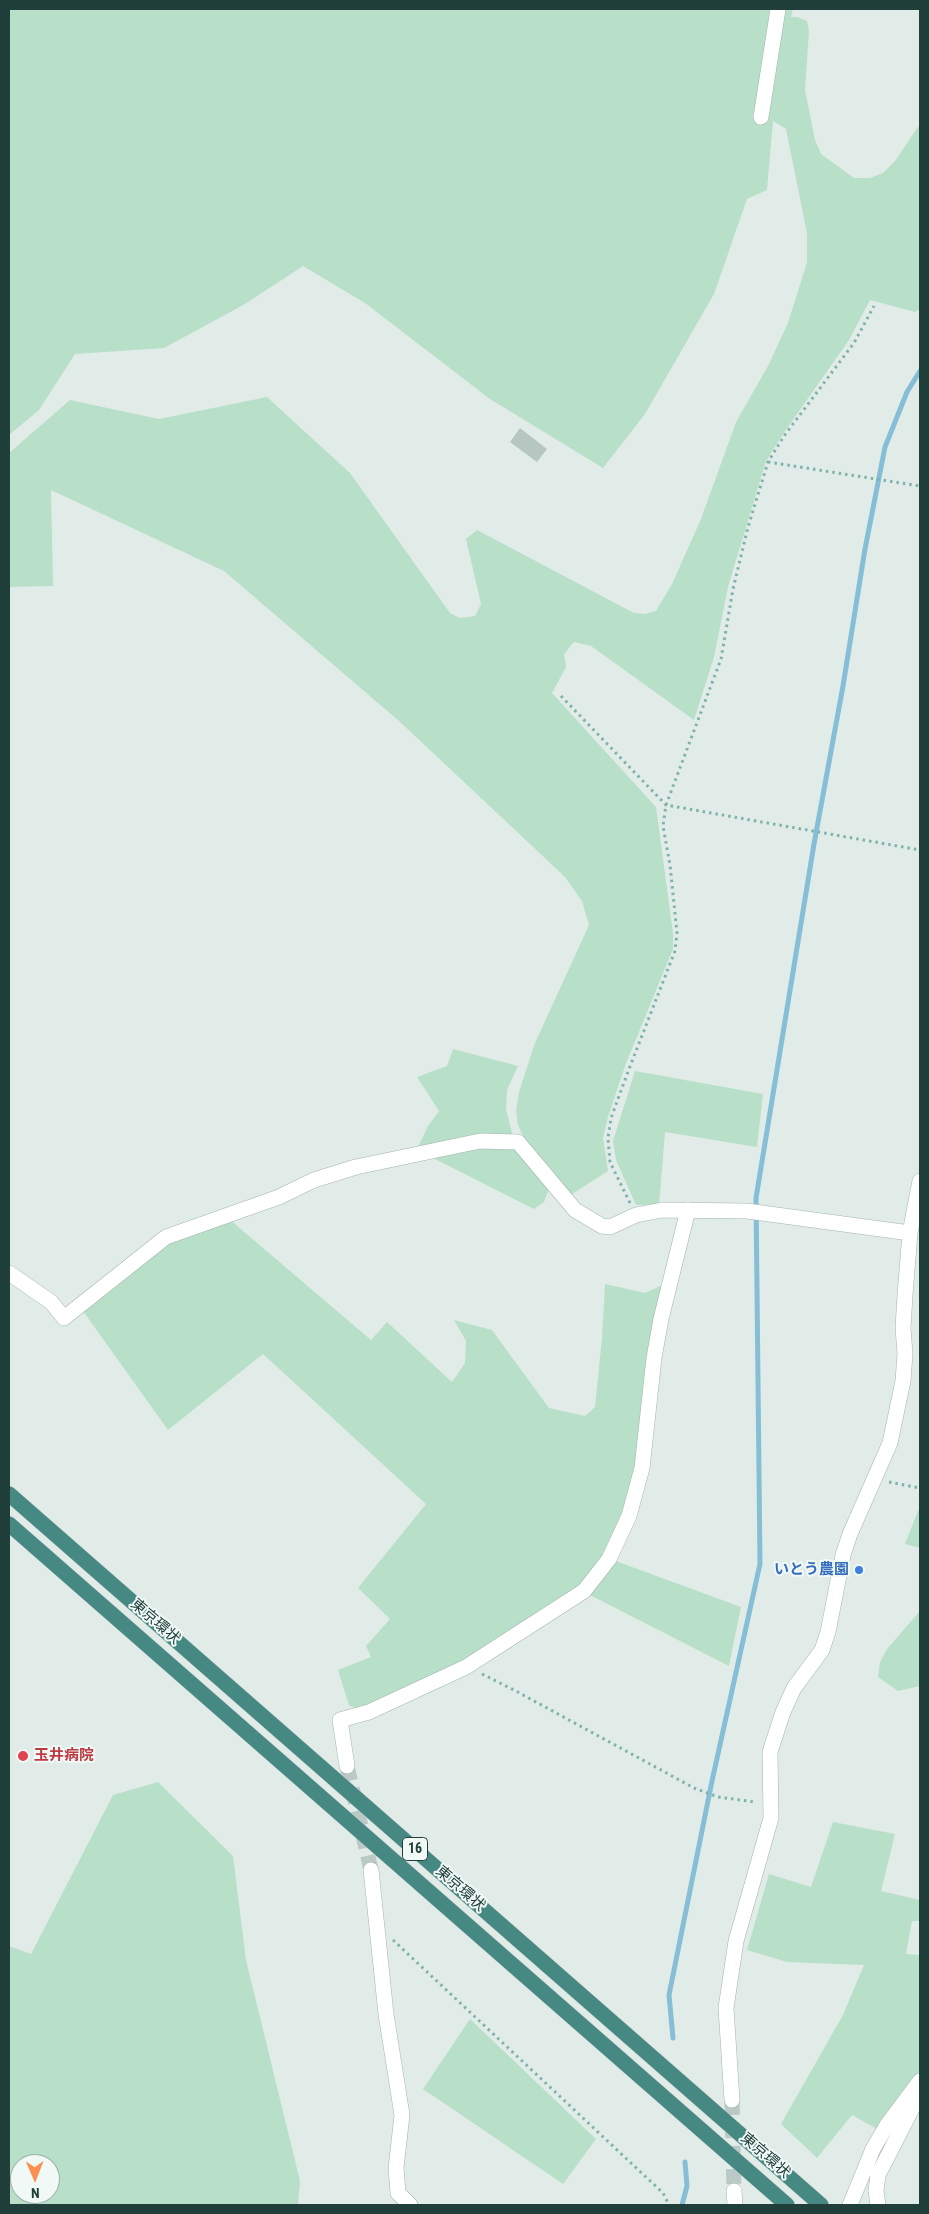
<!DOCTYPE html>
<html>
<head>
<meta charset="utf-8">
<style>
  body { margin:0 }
  #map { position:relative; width:929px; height:2214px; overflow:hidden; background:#e1ece9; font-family:"Roboto Condensed",sans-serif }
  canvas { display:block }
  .frame { position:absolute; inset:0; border:10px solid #203e3a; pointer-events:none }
  .north { position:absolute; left:10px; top:2154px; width:50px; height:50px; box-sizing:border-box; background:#f1f9f6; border:1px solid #9daeab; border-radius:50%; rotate:179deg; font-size:14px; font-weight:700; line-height:20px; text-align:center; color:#203e3a }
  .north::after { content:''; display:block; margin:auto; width:18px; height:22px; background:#fb9050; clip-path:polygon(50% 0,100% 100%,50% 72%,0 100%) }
</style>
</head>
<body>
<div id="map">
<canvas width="929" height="2214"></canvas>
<div class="frame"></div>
<div class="north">N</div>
</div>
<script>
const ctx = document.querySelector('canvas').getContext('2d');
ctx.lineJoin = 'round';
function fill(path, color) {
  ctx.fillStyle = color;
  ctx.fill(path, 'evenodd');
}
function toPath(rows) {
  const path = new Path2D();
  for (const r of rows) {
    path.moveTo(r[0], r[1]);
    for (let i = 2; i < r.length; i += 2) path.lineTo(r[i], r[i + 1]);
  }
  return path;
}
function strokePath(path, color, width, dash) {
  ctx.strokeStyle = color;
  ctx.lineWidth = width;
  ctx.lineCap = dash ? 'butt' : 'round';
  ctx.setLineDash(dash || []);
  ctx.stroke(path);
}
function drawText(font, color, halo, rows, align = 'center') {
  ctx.font = font + ' "Roboto Condensed","Noto Sans JP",sans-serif';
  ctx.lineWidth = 4;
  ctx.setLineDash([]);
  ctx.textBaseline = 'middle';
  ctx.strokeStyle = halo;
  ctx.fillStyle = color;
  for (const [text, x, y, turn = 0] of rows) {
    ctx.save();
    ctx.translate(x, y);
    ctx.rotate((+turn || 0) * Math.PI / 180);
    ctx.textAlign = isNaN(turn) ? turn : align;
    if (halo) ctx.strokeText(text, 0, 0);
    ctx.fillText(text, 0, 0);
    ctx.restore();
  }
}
const green = toPath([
  [9,9,793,9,791,17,797,17,807,21,809,31,805,90,815,140,821,154,854,178,870,178,883,173,895,161,920,124,920,309,915,312,870,300,849,340,783,434,766,461,728,587,714,657,694,720,591,646,574,642,564,654,566,667,552,693,656,807,673,933,673,949,625,1066,608,1117,603,1138,608,1171,569,1196,525,1140,518,1125,516,1111,519,1092,535,1043,589,925,582,901,565,877,399,721,224,571,51,490,53,586,9,587,9,453,70,400,159,419,267,397,350,473,450,613,460,618,475,616,481,604,466,539,477,530,634,613,645,614,656,611,672,584,701,519,736,422,768,366,788,323,807,262,807,233,786,129,773,121,767,190,747,199,714,294,645,414,603,468,490,399,365,303,303,266,245,304,164,348,75,354,39,410,9,435],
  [453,1049,518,1066,507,1090,506,1109,513,1137,417,1149,428,1126,439,1111,417,1077,447,1066],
  [635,1071,763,1094,757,1147,665,1132,659,1204,636,1205,616,1160,613,1141],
  [483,1147,517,1149,549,1188,544,1202,534,1209,429,1156],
  [229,1219,371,1340,387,1322,452,1382,465,1363,466,1341,454,1320,492,1330,549,1408,585,1416,595,1407,602,1338,605,1284,645,1293,665,1284,637,1468,623,1514,606,1556,580,1590,470,1657,363,1708,357,1709,349,1705,338,1670,371,1657,366,1646,390,1619,358,1588,426,1504,263,1354,168,1430,83,1311,170,1242],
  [920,1506,920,1548,905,1544],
  [613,1560,741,1607,729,1666,586,1593],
  [920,1611,920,1686,898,1691,878,1677,880,1662,887,1649],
  [158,1782,233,1856,246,1960,300,2181,298,2205,9,2205,9,1946,31,1954,113,1795],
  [20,2164,50,2164,50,2194,20,2194],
  [833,1822,895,1834,881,1891,920,1900,920,1921,912,1921,906,1954,920,1955,920,2071,903,2091,877,2129,852,2115,817,2158,781,2124,843,2015,864,1965,787,1962,747,1950,769,1874,811,1887],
  [470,2019,596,2139,563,2184,423,2089]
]);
const stream = toPath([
  [673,2038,669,1995,712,1781,760,1564,756,1198,814,844,843,686,865,549,885,447,907,392,920,371],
  [682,2205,687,2186,685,2162]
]);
const building = toPath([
  [520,428,547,449,537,462,510,442]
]);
const minorTunnel = toPath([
  [347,1766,371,1870],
  [732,2100,734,2191]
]);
const path = toPath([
  [768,462,920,486],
  [561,696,666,805,920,850],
  [630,1203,610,1162,608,1138,611,1118,629,1069,675,951,677,933,670,865,663,826,666,805,721,659,733,589,748,527,768,462,784,436,854,343,874,306],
  [889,1482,920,1488],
  [482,1674,514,1690,694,1788,718,1797,755,1802],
  [393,1940,663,2193,669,2205]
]);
const minor = toPath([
  [761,117,778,9],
  [9,1273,51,1302,64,1318,166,1237,279,1197,314,1180,356,1167,480,1141,518,1142,575,1210,602,1226,610,1227,636,1215,662,1210,747,1211,910,1233],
  [347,1766,340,1720,369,1712,466,1667,584,1591,609,1559,629,1516,642,1468,654,1358,661,1319,688,1210],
  [371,1870,386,2014,402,2115,396,2168,398,2193,410,2205],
  [732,2100,726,2008,736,1941,771,1818,770,1752,783,1712,794,1688,822,1650,828,1632,843,1555,850,1534,890,1443,903,1381,905,1354,903,1328,905,1295,910,1233,920,1181],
  [734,2191,735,2205],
  [850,2205,873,2149,887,2125,920,2081],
  [878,2205,876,2191,878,2175,920,2093]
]);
const trunk = toPath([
  [9,1494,821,2205],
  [9,1524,787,2205]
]);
const markers = [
  [859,1570,5,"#3f7fe0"],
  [23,1756,6,"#e0444e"]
];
const shields = [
  [415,1849,25]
];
const shieldNames = [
  ["16",415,1849]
];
const shopNames = [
  ["いとう農園",849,1570]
];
const streetNames = [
  ["東京環状",155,1622,41],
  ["東京環状",460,1889,41],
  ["東京環状",765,2156,41]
];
const healthNames = [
  ["玉井病院",34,1756]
];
fill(green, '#b8dfc8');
strokePath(stream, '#85bed5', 5);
fill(building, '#b6c7c2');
strokePath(minorTunnel, '#bac9c6', 15, [15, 8]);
strokePath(minor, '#a3b4b1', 16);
strokePath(trunk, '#c1c9c8', 16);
strokePath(path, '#7fb2a9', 3, [2.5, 4]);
strokePath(minor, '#fff', 15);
strokePath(trunk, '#468882', 15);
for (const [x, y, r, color] of markers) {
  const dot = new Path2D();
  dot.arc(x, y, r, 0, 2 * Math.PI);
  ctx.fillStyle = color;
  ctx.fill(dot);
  strokePath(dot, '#f1f9f6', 2);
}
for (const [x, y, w] of shields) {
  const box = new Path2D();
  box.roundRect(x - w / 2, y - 11.5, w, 23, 4);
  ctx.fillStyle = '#f1f9f6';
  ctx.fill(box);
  strokePath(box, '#203e3a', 1);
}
drawText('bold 14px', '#203e3a', null, shieldNames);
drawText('bold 15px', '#366cbe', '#f1f9f6', shopNames, 'right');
drawText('15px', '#203e3a', '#f1f9f6', streetNames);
drawText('bold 15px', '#be3a42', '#f1f9f6', healthNames, 'left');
</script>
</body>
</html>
